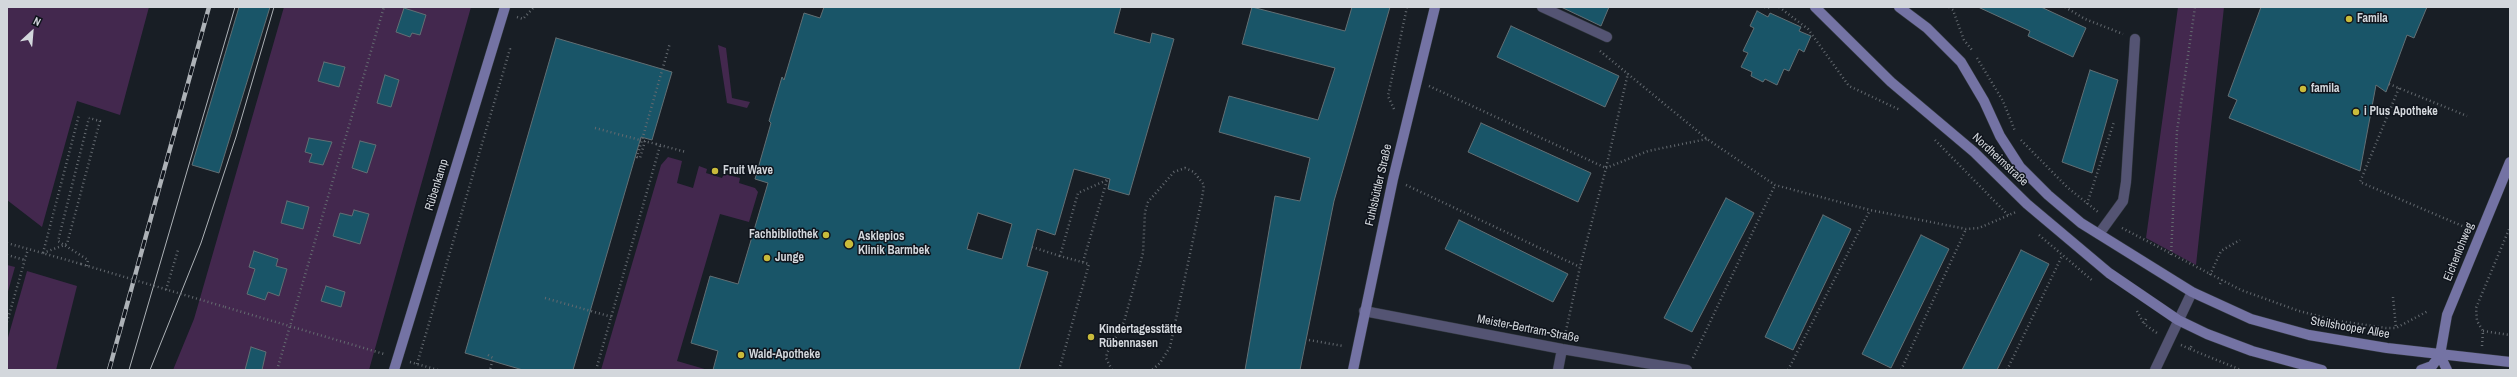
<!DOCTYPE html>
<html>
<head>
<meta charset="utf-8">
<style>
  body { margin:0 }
  #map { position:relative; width:2517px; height:377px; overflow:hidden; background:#181e25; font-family:"Archivo Narrow",sans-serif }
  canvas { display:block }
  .frame { position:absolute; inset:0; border:8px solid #d3d7dc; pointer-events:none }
  .north { position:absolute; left:12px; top:12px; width:40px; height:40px; -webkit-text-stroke:3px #0f141c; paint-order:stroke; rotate:26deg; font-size:11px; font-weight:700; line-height:16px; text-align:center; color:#d3d7dc }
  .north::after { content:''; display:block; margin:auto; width:14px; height:18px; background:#d3d7dc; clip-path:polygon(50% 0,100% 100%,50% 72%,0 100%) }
</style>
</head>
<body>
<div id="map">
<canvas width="2517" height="377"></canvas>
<div class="frame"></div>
<div class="north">N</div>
</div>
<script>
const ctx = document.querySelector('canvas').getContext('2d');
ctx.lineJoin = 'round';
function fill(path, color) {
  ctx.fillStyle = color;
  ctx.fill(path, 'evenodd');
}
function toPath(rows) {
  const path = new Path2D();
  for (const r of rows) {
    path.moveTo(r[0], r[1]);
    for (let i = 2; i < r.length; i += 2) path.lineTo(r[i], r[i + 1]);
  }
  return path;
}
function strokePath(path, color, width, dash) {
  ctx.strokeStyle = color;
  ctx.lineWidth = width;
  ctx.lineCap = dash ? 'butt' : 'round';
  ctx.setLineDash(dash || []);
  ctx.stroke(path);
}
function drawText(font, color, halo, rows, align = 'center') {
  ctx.font = font + ' "Archivo Narrow",sans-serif';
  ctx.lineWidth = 3;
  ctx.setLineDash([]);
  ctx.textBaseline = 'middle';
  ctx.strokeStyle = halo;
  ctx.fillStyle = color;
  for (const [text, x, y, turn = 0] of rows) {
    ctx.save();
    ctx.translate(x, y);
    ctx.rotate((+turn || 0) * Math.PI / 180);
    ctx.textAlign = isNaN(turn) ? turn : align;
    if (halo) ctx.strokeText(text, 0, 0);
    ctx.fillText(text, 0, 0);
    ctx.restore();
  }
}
const green = toPath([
  [7,7,149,7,120,115,77,101,42,227,7,200],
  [284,7,471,7,369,370,173,370,194,319],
  [2178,7,2224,7,2196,265,2146,238],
  [718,45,726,48,732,98,750,102,747,108,727,103],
  [668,157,682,161,677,183,693,188,699,166,707,169,706,173,722,178,724,174,740,178,739,183,755,188,758,192,749,222,720,214,677,361,708,370,601,370,661,165],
  [7,265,15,267,7,295],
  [27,271,77,286,56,370,7,370,7,341]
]);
const building = toPath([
  [239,7,270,7,219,173,192,165,239,7],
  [824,7,1121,7,1114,33,1150,43,1152,33,1174,39,1129,195,1108,189,1110,179,1074,169,1055,235,1037,229,1027,266,1048,272,1019,370,713,370,718,351,691,343,710,276,738,284,768,183,755,179,771,123,769,121,782,77,784,80,804,13,820,18,824,7],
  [978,213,1012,224,1002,259,967,249,978,213],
  [1252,7,1345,31,1352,7,1390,7,1334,201,1300,370,1245,370,1275,196,1300,201,1310,158,1219,132,1229,96,1318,120,1335,68,1242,44,1252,7],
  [1561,7,1609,7,1601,26,1561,7],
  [1978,7,2041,7,2086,28,2073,57,2028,36,2030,31,1978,7],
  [2261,7,2427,7,2414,38,2407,35,2386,92,2376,85,2360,171,2229,118,2237,100,2228,96,2261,7],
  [404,8,426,15,420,35,412,33,410,37,396,32,404,8],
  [1757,11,1768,17,1770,13,1801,27,1799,31,1811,36,1804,52,1799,49,1789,71,1784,69,1777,85,1765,79,1763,82,1751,76,1752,72,1741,67,1748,53,1743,51,1754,28,1750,26,1757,11],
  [1511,26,1619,76,1605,107,1497,57,1511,26],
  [556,38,672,72,652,140,641,137,573,370,523,370,465,353,556,38],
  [324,62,345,67,339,87,318,81,324,62],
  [2090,70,2118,80,2092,173,2062,162,2090,70],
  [385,75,399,80,391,107,377,103,385,75],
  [1481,123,1591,173,1578,202,1468,152,1481,123],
  [309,138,332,142,323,165,309,162,312,154,305,152,309,138],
  [360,141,376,145,367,173,352,168,360,141],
  [1726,198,1754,213,1692,332,1664,318,1726,198],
  [287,201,309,207,303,229,281,223,287,201],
  [354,210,369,214,360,244,333,236,340,213,352,216,354,210],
  [1823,215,1851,229,1793,350,1765,337,1823,215],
  [1459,220,1568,274,1553,302,1445,249,1459,220],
  [1921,235,1949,249,1891,368,1862,354,1921,235],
  [2021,250,2049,264,1997,370,1962,370,2021,250],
  [254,251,278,259,276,266,287,269,279,296,268,292,265,300,247,294,255,269,249,267,254,251],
  [326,286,345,292,341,307,321,301,326,286],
  [251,347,266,352,262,370,245,370,251,347]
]);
const path = toPath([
  [1765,7,1767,9,1769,7],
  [1779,7,1808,29,1849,86,1900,110],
  [1949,7,1953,10,1964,40,1972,50],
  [2065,7,2085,19,2123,34],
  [517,17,523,19,534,7],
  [1600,51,1707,139,1775,185,1870,210,1966,229,1979,228,2016,212],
  [1977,58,2003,101,2015,131],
  [2389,84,2467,116],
  [1429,86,1606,168,1628,73],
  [2399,88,2360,182,2467,228],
  [1394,109,1388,96,1407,7],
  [595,128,640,140],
  [1935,140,2009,216],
  [2021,140,2067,187,2098,212],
  [645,141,640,158,637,157,670,43],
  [656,144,686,152],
  [1406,185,1580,267],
  [2087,204,2114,122],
  [2122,228,2241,290,2299,311,2339,321,2386,328,2396,328,2428,311],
  [2039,235,2093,281],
  [7,243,81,264],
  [1032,247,1060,256],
  [43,253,67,244,100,121,89,118],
  [43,253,79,115],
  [7,255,25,260],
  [2171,255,2177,131,2195,7],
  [1083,262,1107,180],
  [2210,275,2221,251,2240,240],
  [2220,284,2222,280],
  [166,290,178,250],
  [2393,297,2396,328],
  [545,298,612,317],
  [225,307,384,354],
  [2137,311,2144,324],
  [2146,319,2144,324,2157,333],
  [7,322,28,249],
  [2483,331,2510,335],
  [1565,335,1580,267,1606,168,1648,151,1707,139],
  [1309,340,1343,346],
  [2181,345,2190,349,2192,345],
  [2482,346,2483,331,2477,321,2476,308,2510,227],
  [2190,349,2241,370],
  [488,355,493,358,490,370],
  [1693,358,1775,185],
  [410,362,438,370],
  [417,364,510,49,509,46],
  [277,370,384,7],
  [596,370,660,146],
  [1059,370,1089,264,1060,256,1078,193,1107,180],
  [1112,370,1106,358,1107,353,1124,322,1143,253,1145,212,1148,202,1174,172,1185,168,1194,172,1204,185,1202,198,1170,347,1160,363,1152,370],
  [1788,370,1870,210],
  [1901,370,1966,229],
  [2007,370,2062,256]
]);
const lane = toPath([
  [1542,7,1607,37],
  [2099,234,2123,201,2126,182,2135,39]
]);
const street = toPath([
  [1364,311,1562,349,1687,370],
  [1558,370,1562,349],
  [2155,370,2192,292]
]);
const secondary = toPath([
  [1815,7,1891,82,1974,152,2027,204,2109,273,2178,320,2207,334,2252,351,2322,370],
  [1899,7,1927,28,1961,62,1984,101,2000,136,2020,167,2048,195,2081,223,2192,292,2251,319,2309,335,2387,348,2510,362],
  [2440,355,2447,370],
  [394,370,505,7],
  [1353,370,1393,179,1435,7],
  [2421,370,2432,366,2440,355,2447,315,2510,162]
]);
const tram = toPath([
  [129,370,235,7],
  [150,370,201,243,236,137,274,7]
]);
const rail = toPath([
  [109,370,209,7]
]);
const pathBridge = toPath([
  [640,140,656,144],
  [81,264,225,307],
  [87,266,88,260,58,241,89,118]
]);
const markers = [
  [2349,19,4,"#c9bb3b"],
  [2303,89,4,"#c9bb3b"],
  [2356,112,4,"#c9bb3b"],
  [715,171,4,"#c9bb3b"],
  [826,235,4,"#c9bb3b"],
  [849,244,5,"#c9bb3b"],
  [767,258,4,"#c9bb3b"],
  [1091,337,4,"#c9bb3b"],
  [741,355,4,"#c9bb3b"]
];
const poiNames = [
  ["Famila",2357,19],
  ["famila",2311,89],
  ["i Plus Apotheke",2364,112],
  ["Fruit Wave",723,171],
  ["Fachbibliothek",818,235,"right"],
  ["Asklepios",858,237],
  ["Klinik Barmbek",858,251],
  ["Junge",775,258],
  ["Kindertagesstätte",1099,330],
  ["Rübennasen",1099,344],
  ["Wald-Apotheke",749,355]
];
const streetNames = [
  ["Nordheimstraße",2000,160,43],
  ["Rübenkamp",437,185,-73],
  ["Fuhlsbüttler Straße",1379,185,-77],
  ["Eichenlohweg",2459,252,-68],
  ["Steilshooper Allee",2350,328,10],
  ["Meister-Bertram-Straße",1528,329,11]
];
fill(green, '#43284e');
fill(building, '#195568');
strokePath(building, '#626f74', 1);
strokePath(lane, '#32383f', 11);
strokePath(street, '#32383f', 11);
strokePath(secondary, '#32383f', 11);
strokePath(path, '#646a70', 2.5, [1, 3]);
strokePath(lane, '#545473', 10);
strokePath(street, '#545473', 10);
strokePath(secondary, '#7473a4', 10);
strokePath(tram, '#adb2b7', 1);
strokePath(rail, '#adb2b7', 4.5);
strokePath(rail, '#0f141c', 3, [9]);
strokePath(pathBridge, '#646a70', 2.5, [1, 3]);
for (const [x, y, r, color] of markers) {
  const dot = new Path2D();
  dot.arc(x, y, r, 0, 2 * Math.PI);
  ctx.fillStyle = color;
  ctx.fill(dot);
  strokePath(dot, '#0f141c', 1.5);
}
drawText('bold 12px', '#d3d7dc', '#0f141c', poiNames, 'left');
drawText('12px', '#d3d7dc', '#0f141c', streetNames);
</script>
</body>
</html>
